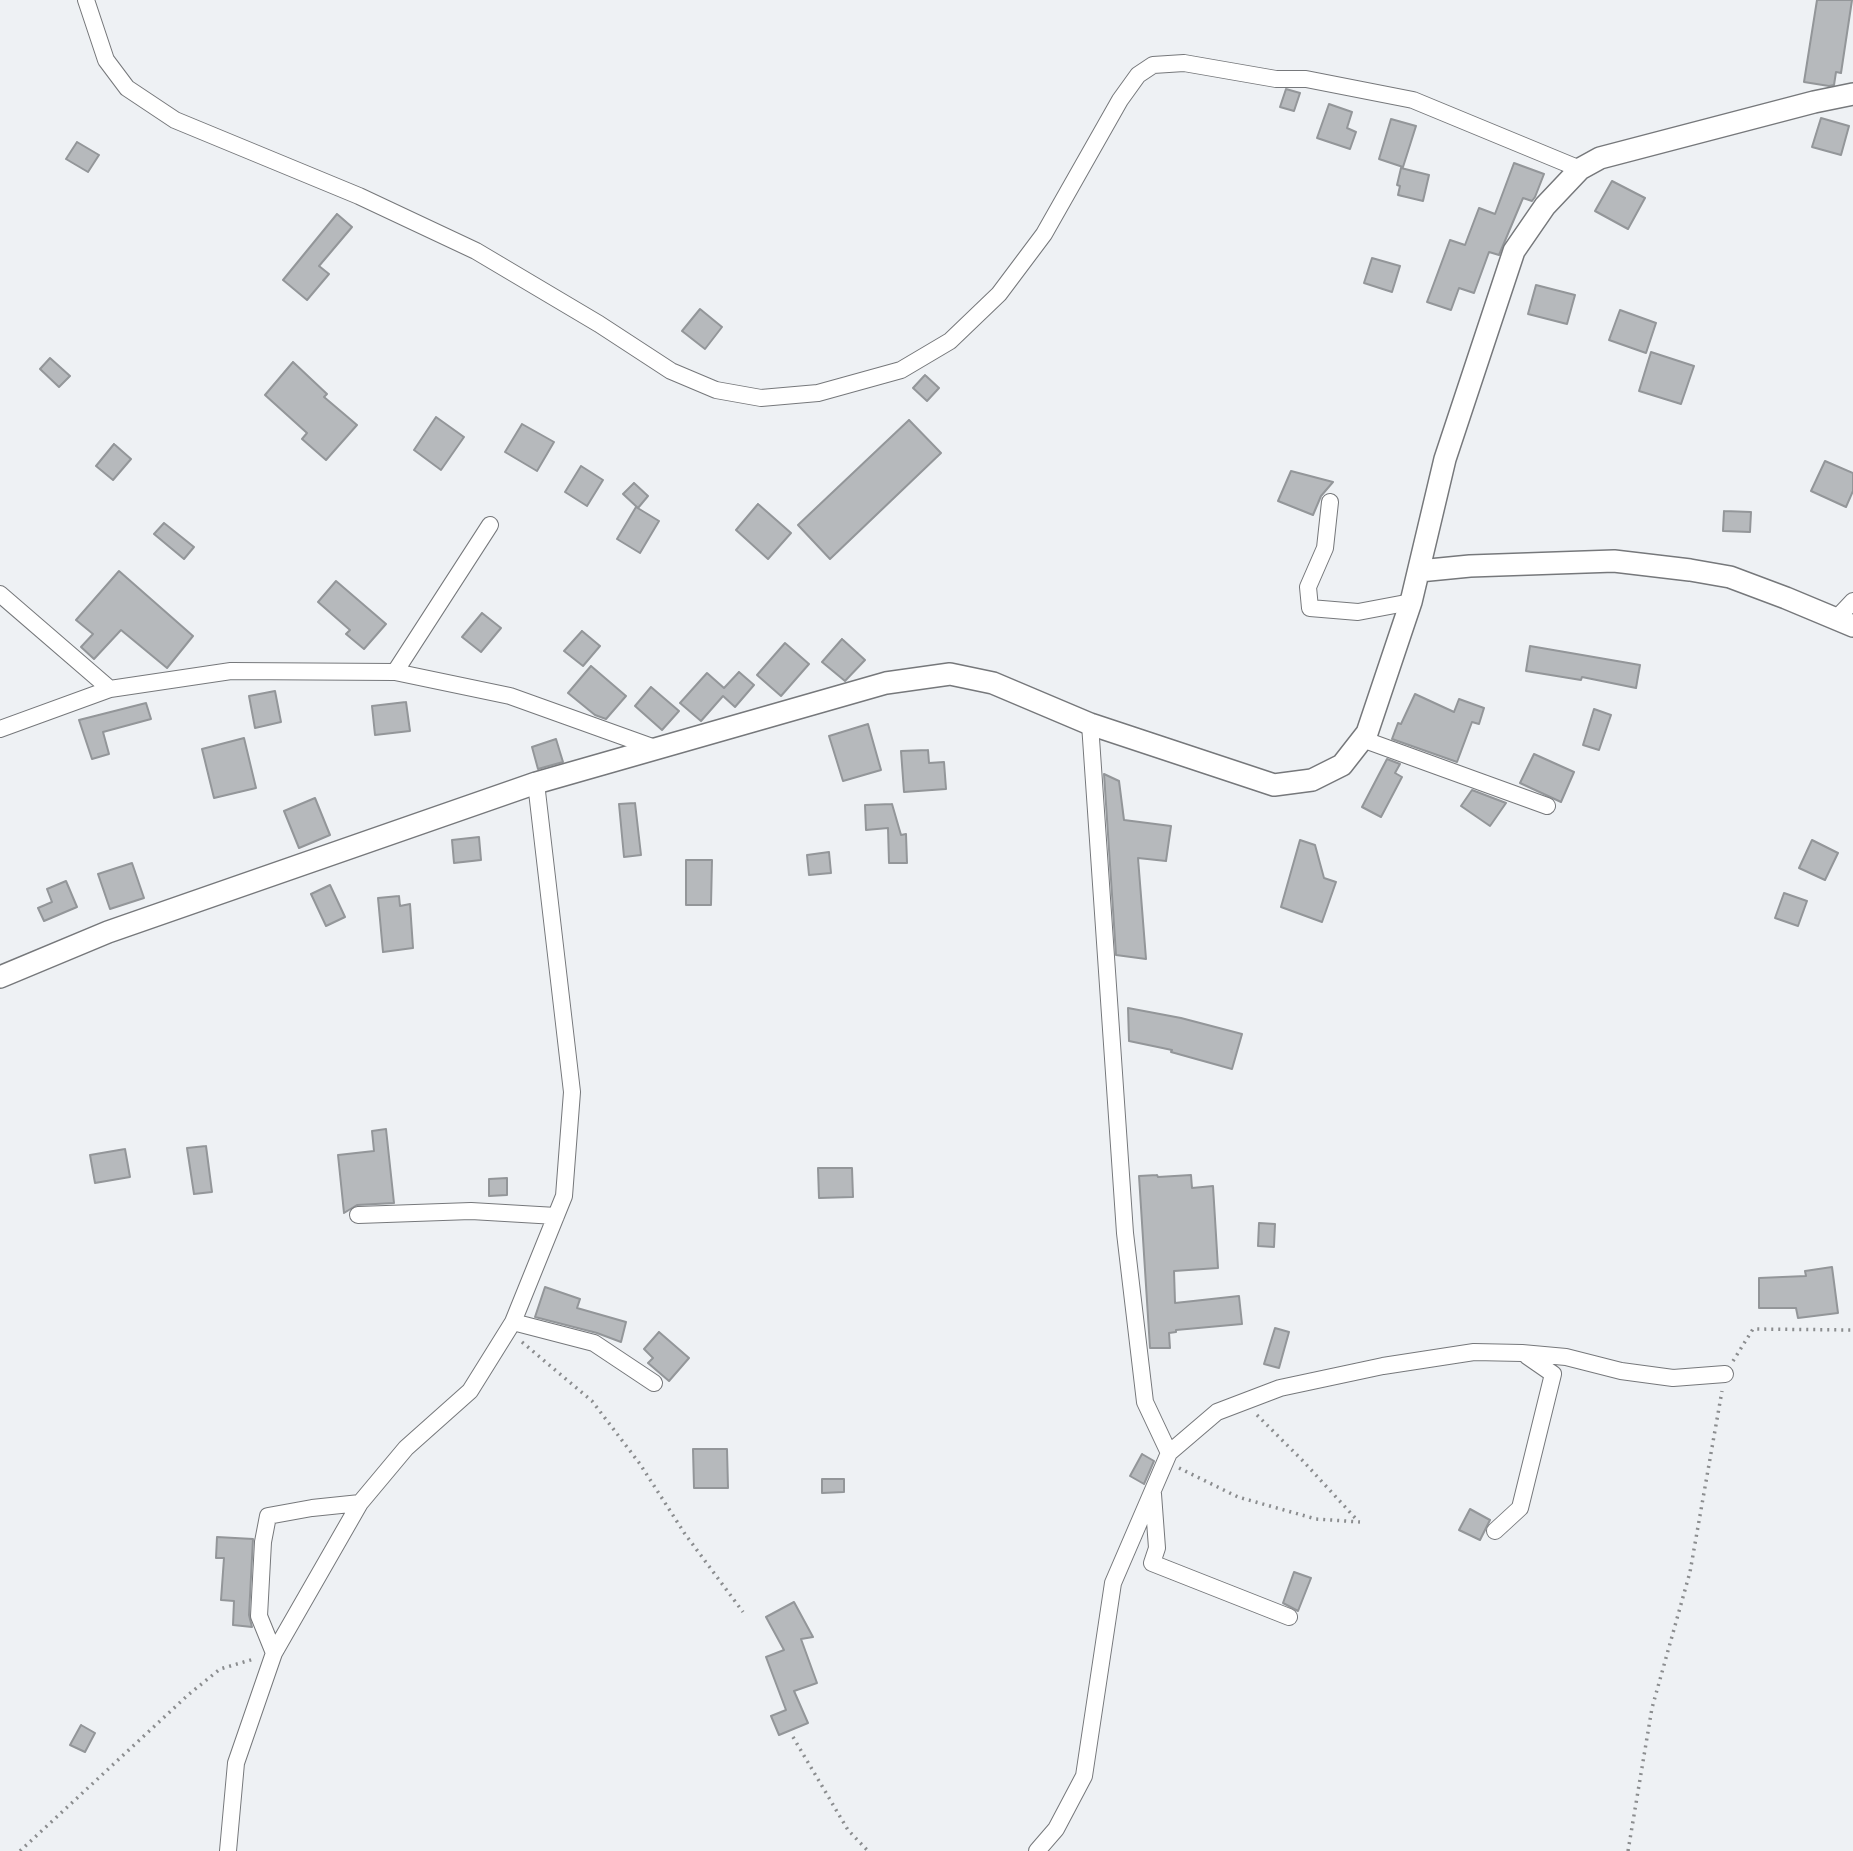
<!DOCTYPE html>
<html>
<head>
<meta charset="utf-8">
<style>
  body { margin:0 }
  canvas { display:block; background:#eef1f4 }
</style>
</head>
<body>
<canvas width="1853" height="1851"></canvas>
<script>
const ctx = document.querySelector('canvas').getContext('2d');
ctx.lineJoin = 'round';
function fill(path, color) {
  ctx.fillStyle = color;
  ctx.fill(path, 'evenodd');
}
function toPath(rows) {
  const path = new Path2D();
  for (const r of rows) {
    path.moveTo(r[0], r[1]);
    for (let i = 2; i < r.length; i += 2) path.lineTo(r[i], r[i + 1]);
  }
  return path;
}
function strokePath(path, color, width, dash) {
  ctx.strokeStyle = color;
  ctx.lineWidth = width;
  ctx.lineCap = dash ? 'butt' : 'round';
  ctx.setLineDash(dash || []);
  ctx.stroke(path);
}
const building = toPath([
  [1817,0,1852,0,1841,73,1836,72,1834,85,1829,86,1804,82,1817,0],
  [1286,89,1300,93,1294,111,1280,107,1286,89],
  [1329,104,1352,112,1347,128,1356,132,1350,149,1317,138,1329,104],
  [1821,118,1849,126,1841,155,1812,147,1821,118],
  [1391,119,1416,126,1403,167,1379,159,1391,119],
  [77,142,99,155,88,172,66,159,77,142],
  [1514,163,1544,174,1535,197,1532,201,1523,198,1499,255,1489,252,1474,293,1459,288,1451,310,1427,302,1450,240,1465,245,1479,208,1495,214,1514,163],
  [1401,168,1429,175,1423,201,1398,195,1400,186,1397,185,1401,168],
  [1612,181,1645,198,1628,229,1595,211,1612,181],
  [337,214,352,227,319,266,329,274,307,300,283,280,337,214],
  [1372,258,1400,266,1392,292,1364,283,1372,258],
  [1536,285,1575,295,1567,324,1528,314,1536,285],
  [700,309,722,327,705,349,682,331,700,309],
  [1620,310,1656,323,1646,353,1609,340,1620,310],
  [1651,352,1694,366,1681,404,1639,391,1651,352],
  [50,358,70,376,59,387,40,369,50,358],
  [293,362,327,394,324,397,357,425,326,460,302,439,307,433,265,395,293,362],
  [925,375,939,388,927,401,913,388,925,375],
  [436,417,464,437,441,470,414,450,436,417],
  [909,420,941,453,830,559,798,525,909,420],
  [522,424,554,442,537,471,505,452,522,424],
  [114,444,131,459,113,480,96,466,114,444],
  [1825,461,1853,473,1853,491,1846,507,1811,491,1825,461],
  [581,466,603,480,587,506,565,492,581,466],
  [1291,471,1333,482,1321,496,1313,515,1278,501,1291,471],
  [634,483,648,496,638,508,623,494,634,483],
  [758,504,791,533,768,559,736,530,758,504],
  [636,507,659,521,640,553,617,539,636,507],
  [1724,511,1751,512,1750,532,1723,531,1724,511],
  [164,523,194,547,184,559,154,534,164,523],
  [119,571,193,636,167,668,121,630,94,659,81,647,93,634,76,620,119,571],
  [336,581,386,624,364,649,346,634,350,630,318,602,336,581],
  [482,613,501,628,481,652,462,637,482,613],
  [582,631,600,646,583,666,564,651,582,631],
  [842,639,865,660,845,681,822,662,842,639],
  [785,643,809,664,781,696,757,675,785,643],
  [1530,646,1640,665,1636,688,1582,677,1581,680,1526,671,1530,646],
  [591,666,626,696,606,719,595,715,568,693,591,666],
  [739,672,754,685,735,707,723,696,701,721,680,703,707,673,724,688,739,672],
  [651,687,679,711,662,730,635,706,651,687],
  [275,691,281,722,255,728,249,696,275,691],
  [1415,694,1454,712,1459,699,1484,708,1479,724,1472,722,1457,762,1392,739,1398,723,1401,724,1415,694],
  [406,702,410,731,375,735,372,706,406,702],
  [146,703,151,719,103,732,109,754,92,759,79,720,146,703],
  [1594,709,1611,715,1599,750,1583,745,1594,709],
  [868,724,881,770,843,781,829,736,868,724],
  [244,738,256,788,214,798,202,749,244,738],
  [556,739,563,762,538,769,532,747,556,739],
  [928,750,929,763,944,762,946,789,904,792,901,751,928,750],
  [1534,754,1574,772,1561,802,1520,783,1534,754],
  [1387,759,1400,764,1395,773,1402,777,1381,817,1362,807,1387,759],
  [1104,774,1119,781,1124,820,1171,826,1166,861,1138,858,1146,959,1116,955,1104,774],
  [1472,790,1506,803,1490,826,1461,806,1472,790],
  [315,798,330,835,299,848,284,811,315,798],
  [635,803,641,855,624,857,619,804,635,803],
  [892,804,901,835,906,834,907,863,889,863,888,828,866,830,865,805,892,804],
  [479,837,481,860,454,863,452,840,479,837],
  [1300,840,1315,845,1324,878,1336,882,1322,922,1281,907,1300,840],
  [1812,840,1838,853,1825,880,1799,868,1812,840],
  [829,852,831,873,809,875,807,855,829,852],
  [686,860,712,860,711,905,686,905,686,860],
  [132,863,144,898,110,909,98,874,132,863],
  [66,881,77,907,44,921,38,908,52,902,47,889,66,881],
  [330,885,345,917,326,926,311,894,330,885],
  [1784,893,1807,901,1798,926,1775,918,1784,893],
  [399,896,400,906,410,904,413,948,383,952,378,898,399,896],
  [1128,1008,1181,1018,1242,1034,1232,1069,1171,1052,1172,1050,1129,1041,1128,1008],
  [386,1129,394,1203,357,1205,344,1213,338,1155,374,1151,372,1131,386,1129],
  [206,1146,212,1192,194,1194,187,1148,206,1146],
  [125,1149,130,1177,95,1183,90,1155,125,1149],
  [818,1168,852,1168,853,1197,819,1198,818,1168],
  [1157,1175,1158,1177,1191,1175,1192,1188,1213,1186,1218,1268,1174,1271,1175,1303,1239,1296,1242,1324,1176,1330,1176,1332,1169,1333,1170,1348,1150,1348,1139,1176,1157,1175],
  [507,1178,507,1195,489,1196,489,1179,507,1178],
  [1259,1223,1275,1224,1274,1247,1258,1246,1259,1223],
  [1832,1267,1838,1313,1798,1318,1796,1308,1759,1308,1759,1278,1806,1276,1805,1271,1832,1267],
  [545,1287,580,1299,577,1308,626,1322,621,1342,597,1333,535,1317,545,1287],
  [1275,1328,1289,1332,1279,1368,1264,1364,1275,1328],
  [659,1332,689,1358,669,1381,648,1363,653,1358,644,1349,659,1332],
  [693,1449,727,1449,728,1488,694,1488,693,1449],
  [1142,1454,1154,1461,1144,1484,1130,1476,1142,1454],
  [822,1479,844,1479,844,1492,822,1493,822,1479],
  [1470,1509,1490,1520,1480,1540,1459,1530,1470,1509],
  [217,1537,253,1539,249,1615,252,1627,233,1625,234,1601,221,1600,224,1558,216,1558,217,1537],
  [1294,1572,1311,1578,1298,1611,1283,1603,1294,1572],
  [794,1602,813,1637,801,1639,817,1683,794,1691,808,1723,779,1735,771,1716,786,1710,766,1657,784,1650,766,1617,794,1602],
  [81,1725,95,1733,85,1752,70,1745,81,1725]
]);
const path = toPath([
  [522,1342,592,1401,640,1464,685,1534,743,1612],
  [1733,1361,1753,1329,1853,1330],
  [1257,1415,1303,1461,1358,1521],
  [1179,1468,1238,1497,1316,1519,1360,1522],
  [793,1737,848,1830,868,1851],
  [20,1851,188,1695,220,1669,254,1659],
  [1628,1851,1652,1708,1690,1572,1722,1391]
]);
const street = toPath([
  [86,0,106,60,127,88,175,120,359,196,476,251,599,324,671,371,716,390,761,398,818,393,901,370,950,341,999,294,1044,234,1120,100,1138,75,1153,65,1184,63,1276,79,1306,79,1413,100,1580,169],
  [1330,502,1325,548,1308,587,1310,608,1358,612,1411,602],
  [0,594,110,689],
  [1836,619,1853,601],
  [395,672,490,525],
  [1090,724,1125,1233,1145,1402,1169,1453],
  [0,729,110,689,231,671,395,672,510,696,655,748],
  [1362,739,1547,806],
  [358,1215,471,1211,556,1216],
  [513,1322,594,1343,654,1383],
  [1153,1494,1157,1548,1152,1563,1289,1617],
  [1495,1531,1520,1508,1553,1374,1527,1356],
  [274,1653,259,1616,263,1542,268,1516,312,1508,360,1503],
  [228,1851,236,1763,274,1653,360,1503,406,1448,470,1391,513,1322,564,1196,572,1092,536,783],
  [1037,1851,1056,1829,1084,1776,1113,1583,1169,1453,1217,1412,1280,1388,1383,1366,1474,1352,1522,1353,1566,1357,1621,1371,1673,1378,1725,1374]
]);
const secondary = toPath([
  [1419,571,1470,566,1614,561,1690,570,1730,577,1786,598,1853,626],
  [0,977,108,932,536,783,886,683,950,674,993,683,1090,724,1274,785,1312,780,1342,765,1367,733,1411,602,1445,459,1514,251,1545,206,1580,169,1600,158,1814,102,1853,94]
]);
fill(building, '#b6b9bc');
strokePath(building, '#939699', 2);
strokePath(street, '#76787b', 18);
strokePath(secondary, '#76787b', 24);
strokePath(path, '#8b8d8f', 3.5, [2, 5]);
strokePath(street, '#fff', 16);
strokePath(secondary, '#fff', 21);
</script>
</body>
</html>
